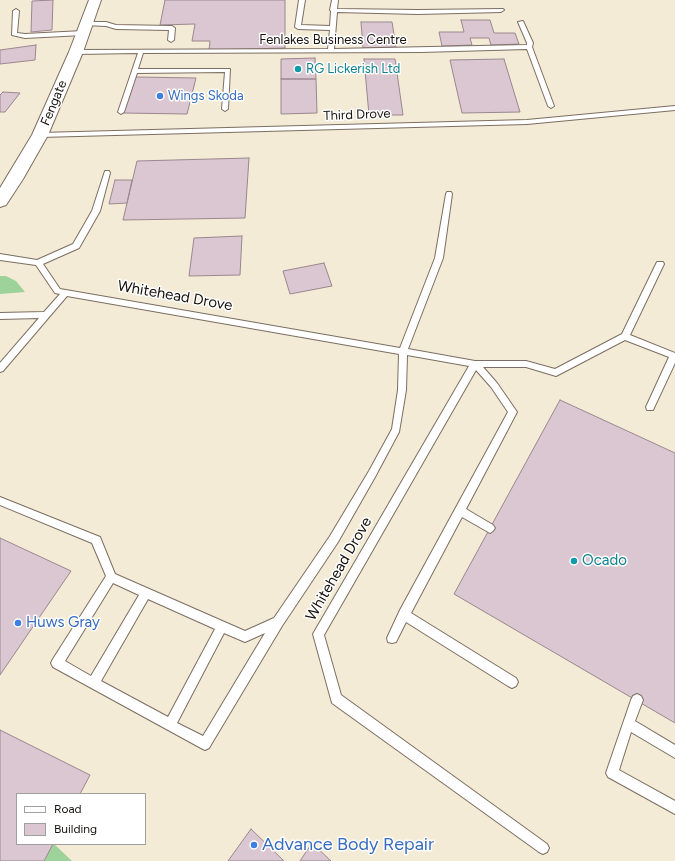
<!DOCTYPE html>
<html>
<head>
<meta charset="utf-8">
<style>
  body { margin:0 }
  #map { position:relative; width:675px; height:861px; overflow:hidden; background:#fdf4eb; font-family:Figtree,sans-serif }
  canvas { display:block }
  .legend { position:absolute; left:16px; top:793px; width:130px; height:52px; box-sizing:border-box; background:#fff; border:1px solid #a2a09e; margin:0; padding:5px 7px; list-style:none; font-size:12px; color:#16110c }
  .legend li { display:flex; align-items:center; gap:8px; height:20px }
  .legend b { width:20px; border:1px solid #a2a09e }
</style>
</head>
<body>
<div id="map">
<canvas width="675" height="861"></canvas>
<ul class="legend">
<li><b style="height:5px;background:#fff"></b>Road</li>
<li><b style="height:11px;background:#dbc7d1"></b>Building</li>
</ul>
</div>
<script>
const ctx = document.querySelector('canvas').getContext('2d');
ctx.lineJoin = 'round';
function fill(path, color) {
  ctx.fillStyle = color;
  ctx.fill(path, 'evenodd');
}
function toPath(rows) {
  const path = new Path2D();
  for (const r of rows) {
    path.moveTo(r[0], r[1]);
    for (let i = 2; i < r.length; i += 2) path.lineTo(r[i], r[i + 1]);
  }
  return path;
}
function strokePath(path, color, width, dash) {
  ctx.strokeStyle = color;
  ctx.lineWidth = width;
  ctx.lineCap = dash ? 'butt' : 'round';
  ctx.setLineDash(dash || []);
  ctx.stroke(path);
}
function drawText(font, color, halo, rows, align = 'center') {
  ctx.font = font + ' Figtree,sans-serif';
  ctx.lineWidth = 3;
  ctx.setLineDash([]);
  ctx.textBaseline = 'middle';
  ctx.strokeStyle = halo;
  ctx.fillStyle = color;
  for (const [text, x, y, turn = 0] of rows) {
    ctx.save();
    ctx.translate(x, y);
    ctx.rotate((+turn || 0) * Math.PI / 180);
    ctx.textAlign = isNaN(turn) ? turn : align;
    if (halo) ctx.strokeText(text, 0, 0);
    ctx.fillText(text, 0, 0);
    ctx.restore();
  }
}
const industrial = toPath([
  [0,0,675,0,675,861,0,861],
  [17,794,145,794,145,844,17,844]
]);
const green = toPath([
  [0,276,6,276,16,281,25,292,0,294],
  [53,844,54,844,72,861,44,861]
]);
const building = toPath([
  [53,0,52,30,31,32,32,1,53,0],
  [165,0,285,0,285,48,209,50,210,41,192,41,195,24,160,25,165,0],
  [461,20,490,20,494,33,515,33,519,44,491,45,489,38,470,38,472,45,442,46,439,32,464,32,461,20],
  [361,22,392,22,396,47,363,48,361,22],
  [36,45,35,60,0,64,0,50,36,45],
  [315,58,316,79,281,79,281,59,315,58],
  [364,59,395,59,403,115,369,115,364,59],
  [504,59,520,112,462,113,450,60,504,59],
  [135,77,196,78,187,114,123,113,135,77],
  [281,79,316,79,317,113,281,114,281,79],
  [3,92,20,93,5,112,0,112,0,95,3,92],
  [249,158,245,218,123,220,137,161,249,158],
  [115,180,132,180,127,203,109,204,115,180],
  [242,236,240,275,189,276,194,238,242,236],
  [324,263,332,286,290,294,283,271,324,263],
  [560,400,675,453,675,723,454,594,560,400],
  [0,538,71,571,0,675,0,538],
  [0,730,90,775,80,794,17,794,17,844,53,844,44,861,0,861,0,730],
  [251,829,284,861,228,861,251,829],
  [312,843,331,861,300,861,312,843]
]);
const service = toPath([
  [299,0,305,0,301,25,330,26,331,11,330,10,332,0,338,0,337,9,418,10,503,9,504,10,501,12,418,14,337,12,334,49,527,45,527,43,518,22,523,21,533,43,532,47,554,106,551,108,548,106,527,49,421,52,143,53,138,69,230,69,228,109,225,111,222,109,225,72,137,73,124,112,121,114,118,112,138,53,76,54,73,52,76,50,328,49,330,30,298,29,295,27,299,0],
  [16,9,19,11,17,33,25,34,83,31,86,33,83,35,25,38,12,35,13,11,16,9],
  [86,22,106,22,116,25,172,26,175,28,174,40,171,42,168,40,169,30,116,29,106,26,84,25,83,24,86,22],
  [675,106,675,110,527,124,40,137,37,135,40,133,527,120,675,106],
  [105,171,109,171,110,173,100,211,79,248,43,264,60,289,400,348,435,258,446,194,447,192,451,192,452,194,443,258,408,349,475,361,526,361,555,369,622,334,656,264,657,262,663,262,664,264,630,335,675,353,675,363,653,410,647,410,646,407,669,357,625,340,556,376,526,367,483,367,497,383,517,412,466,509,493,525,495,528,493,531,490,533,462,517,411,613,516,678,518,682,516,686,512,688,508,686,406,622,396,642,392,643,388,642,387,638,400,610,508,412,491,387,476,370,324,635,341,695,547,844,549,848,547,852,543,854,539,852,332,703,313,634,469,366,407,355,406,390,399,432,375,477,338,542,282,626,209,748,205,750,201,748,53,667,51,663,53,659,106,576,92,543,0,505,0,497,100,537,115,574,245,631,274,618,330,536,369,471,392,429,398,390,399,354,67,296,3,371,0,372,0,363,39,318,0,319,0,313,44,312,60,294,55,293,36,265,0,260,0,254,37,260,73,244,92,211,105,171],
  [113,583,139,595,91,676,65,661,113,583],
  [148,599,215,629,168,717,101,681,148,599],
  [224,633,245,642,265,633,203,736,177,723,224,633],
  [637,694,641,696,643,700,635,721,675,745,675,758,631,732,619,770,675,801,675,814,608,777,606,773,631,700,633,696,637,694]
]);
const tertiary = toPath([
  [89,0,101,0,83,52,48,135,23,179,6,205,0,207,0,188,32,135,69,52,89,0]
]);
const markers = [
  [298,69,4,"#0f9aa8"],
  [160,96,4,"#3f7fe0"],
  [574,561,4,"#0f9aa8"],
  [18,623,4,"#3f7fe0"],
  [254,845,4,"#3f7fe0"]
];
const farStreetnames = [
  ["Fenlakes Business Centre",333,40],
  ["Fengate",54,103,-67],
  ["Third Drove",357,115,-2]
];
const farCulturenames = [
  ["RG Lickerish Ltd",306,69]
];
const farShopnames = [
  ["Wings Skoda",168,96]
];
const streetNames = [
  ["Whitehead Drove",175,296,10],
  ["Whitehead Drove",339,569,-60]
];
const cultureNames = [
  ["Ocado",582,561]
];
const shopNames = [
  ["Huws Gray",26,623]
];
const nearShopnames = [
  ["Advance Body Repair",262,845]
];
fill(industrial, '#f3ebd5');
fill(green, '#9dd29a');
fill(building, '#dbc7d1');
strokePath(building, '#9a8790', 1);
strokePath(service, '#7c6e62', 2);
strokePath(tertiary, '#7c6e62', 2);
fill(service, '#fff');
fill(tertiary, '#fff');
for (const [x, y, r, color] of markers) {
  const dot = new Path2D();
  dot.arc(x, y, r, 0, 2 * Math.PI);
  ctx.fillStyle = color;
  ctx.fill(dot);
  strokePath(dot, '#fff', 1.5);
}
drawText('13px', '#16110c', '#fff', farStreetnames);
drawText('13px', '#0d838f', '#fff', farCulturenames, 'left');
drawText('13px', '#366cbe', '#fff', farShopnames, 'left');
drawText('15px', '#16110c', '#fff', streetNames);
drawText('15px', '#0d838f', '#fff', cultureNames, 'left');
drawText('15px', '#366cbe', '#fff', shopNames, 'left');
drawText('18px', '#366cbe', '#fff', nearShopnames, 'left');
</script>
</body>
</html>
